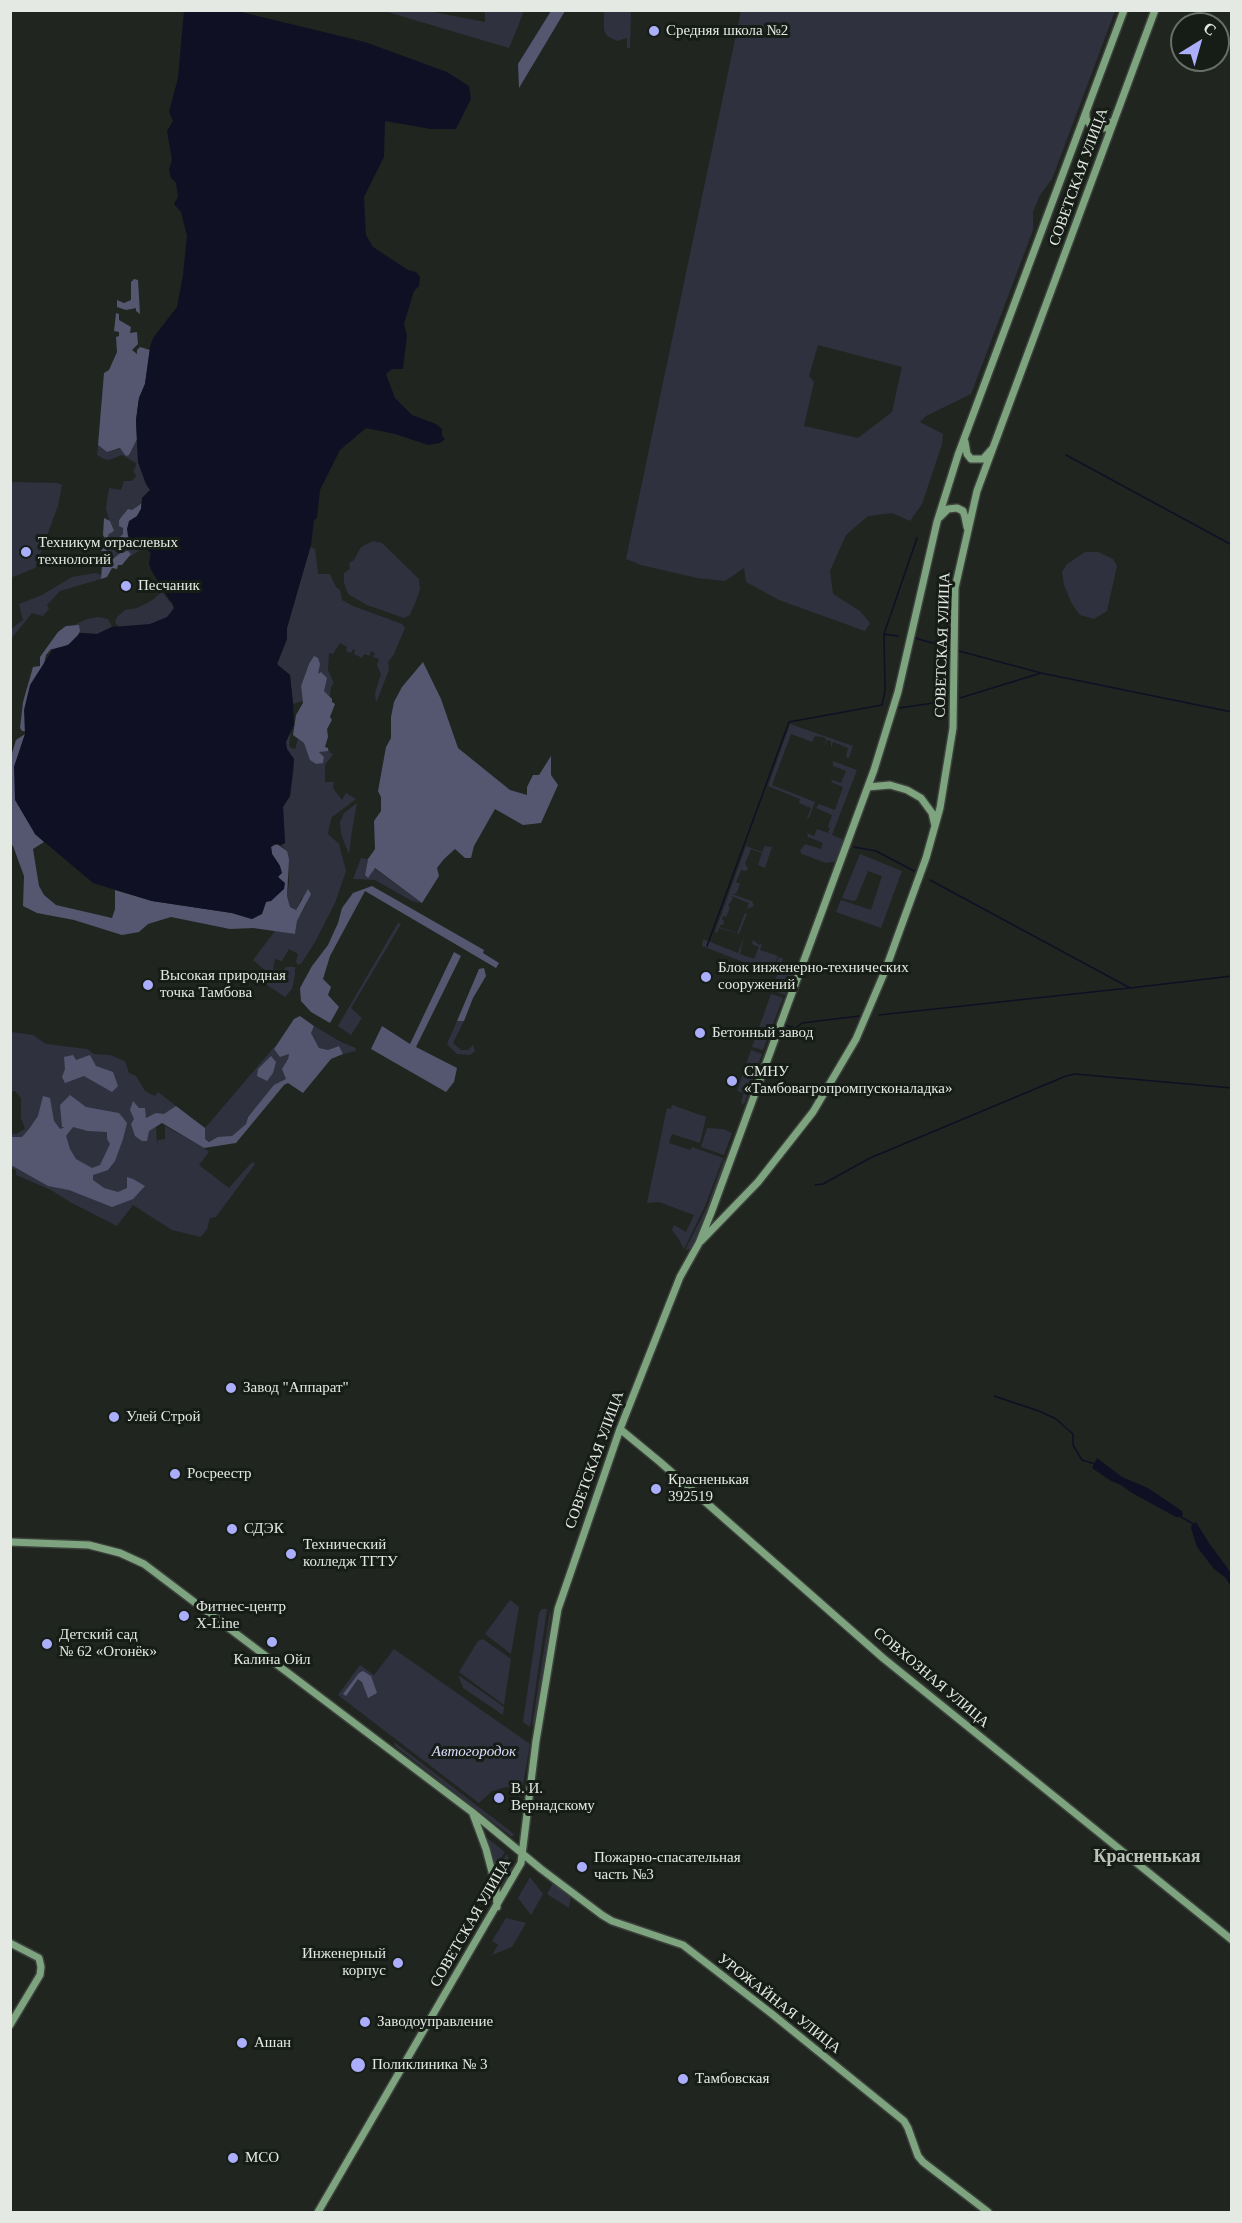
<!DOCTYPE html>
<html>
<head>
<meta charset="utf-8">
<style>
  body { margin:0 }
  #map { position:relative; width:1242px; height:2223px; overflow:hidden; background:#202520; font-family:"Times New Roman",serif }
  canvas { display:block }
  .frame { position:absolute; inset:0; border:12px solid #e4e9e4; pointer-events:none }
  .north { position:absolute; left:1170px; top:12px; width:60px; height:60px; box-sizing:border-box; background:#161c16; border:2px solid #686e68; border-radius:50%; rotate:37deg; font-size:16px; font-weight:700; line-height:24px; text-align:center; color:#e4e9e4 }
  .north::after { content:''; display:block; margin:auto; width:21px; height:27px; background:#abaffb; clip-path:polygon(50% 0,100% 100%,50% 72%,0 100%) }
</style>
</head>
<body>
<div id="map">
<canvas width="1242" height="2223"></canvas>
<div class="frame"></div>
<div class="north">С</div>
</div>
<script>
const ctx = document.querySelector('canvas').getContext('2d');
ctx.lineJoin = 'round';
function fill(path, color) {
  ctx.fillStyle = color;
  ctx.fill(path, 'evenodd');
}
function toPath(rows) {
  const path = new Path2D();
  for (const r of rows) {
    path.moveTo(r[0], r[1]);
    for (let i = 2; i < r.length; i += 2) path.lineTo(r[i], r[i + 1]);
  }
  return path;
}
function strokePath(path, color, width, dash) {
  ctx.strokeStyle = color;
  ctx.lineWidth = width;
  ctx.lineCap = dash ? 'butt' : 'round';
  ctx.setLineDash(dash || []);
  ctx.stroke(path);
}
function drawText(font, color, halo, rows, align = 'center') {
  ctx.font = font + ' "Times New Roman",serif';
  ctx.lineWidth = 6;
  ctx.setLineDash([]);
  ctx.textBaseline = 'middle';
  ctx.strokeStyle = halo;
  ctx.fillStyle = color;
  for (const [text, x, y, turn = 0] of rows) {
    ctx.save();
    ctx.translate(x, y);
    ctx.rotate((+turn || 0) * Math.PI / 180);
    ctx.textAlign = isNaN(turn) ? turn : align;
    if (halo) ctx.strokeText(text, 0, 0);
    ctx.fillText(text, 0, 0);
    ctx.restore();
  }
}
const green = toPath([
  [384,11,428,11,485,22,485,11,524,11,509,48],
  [604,11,631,11,630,48,627,48,627,38,617,41,607,36,604,30],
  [741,11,1115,11,1052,179,1040,195,1033,212,1033,230,971,394,926,416,920,422,943,434,942,444,922,504,910,521,892,513,868,516,846,535,830,571,833,594,860,611,870,623,865,631,779,600,746,582,744,568,725,581,697,578,641,565,626,559],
  [818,345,902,367,892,412,858,438,804,426,814,382,809,376],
  [137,439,138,462,146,484,150,490,142,498,142,503,119,519,123,528,123,534,116,540,115,547,126,542,136,550,141,549,130,557,131,554,122,552,107,563,105,551,111,528,106,508,109,488,121,490,124,481,132,481,136,476,133,470,135,469,136,463,122,455,109,460,104,459,97,455,98,445,107,452,132,446],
  [11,482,57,483,62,485,58,506,35,568,13,577,10,576],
  [373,541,382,543,419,579,420,589,416,601,410,615,404,618,367,605,348,594,344,583,344,573,350,569,349,563,354,560,361,547],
  [310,547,315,549,318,574,330,574,336,587,340,590,342,600,353,606,402,624,405,628,394,654,388,662,389,670,376,703,375,693,381,674,377,665,379,659,373,657,375,653,371,651,370,656,364,654,362,658,354,654,355,650,353,649,351,653,346,651,347,647,340,643,333,654,329,653,328,670,334,683,331,687,330,697,324,691,326,678,321,673,318,675,309,664,301,686,303,701,293,704,290,675,277,665,287,639,287,628],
  [1085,552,1098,552,1113,559,1117,566,1107,611,1094,619,1080,615,1072,604,1064,585,1062,572,1067,564],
  [96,573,101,575,101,579,60,591,47,605,49,609,43,616,32,613,11,639,11,629,23,620,19,604,42,595,72,577],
  [162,592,174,607,166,619,153,626,119,628,115,622,117,617,125,610,137,608,151,601],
  [98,617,108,619,112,627,97,634,74,632,70,627,87,619],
  [790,724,853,746,849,758,846,757,848,748,833,742,831,748,831,741,827,740,824,746,826,739,823,737,815,736,812,742,791,734,772,785,815,802,809,818,807,818,811,808,799,803,800,799,768,786],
  [291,731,289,745,291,748,295,749,298,739,304,743,316,764,323,762,324,757,319,752,330,749,329,752,333,754,325,765,325,782,334,782,333,788,342,800,346,793,356,799,332,817,329,827,328,834,339,844,346,871,335,903,315,942,301,964,298,965,296,962,298,954,289,949,282,961,275,959,273,969,283,971,286,967,295,967,295,975,292,989,285,997,267,985,266,971,253,960,275,931,295,934,297,921,307,903,302,897,296,910,290,907,287,896,289,882,287,851,281,845,285,843,283,807,290,796,294,768,294,758,284,753,285,744],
  [833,761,857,770,832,835,842,839,844,843,836,861,826,863,802,854,800,851,805,844,821,849,823,843,808,837,807,833,814,836,817,829,828,833,830,828,828,827,832,815,816,808,819,804,835,810,843,787,831,782,832,780,841,783,846,771,833,766],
  [357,803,352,830,349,854,341,834,340,822,344,813],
  [746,846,762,852,765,846,772,847,765,868,758,865,762,853,751,849,745,864,748,868,746,871,741,870,736,882,740,884,736,894,732,894,752,901,754,906,747,909,749,903,731,896,733,899,728,905,730,907,726,917,723,916,722,920,724,921,723,925,720,925,719,927,737,933,745,913,747,914,739,934,719,928,717,933,715,932],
  [860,854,902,871,881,928,836,912,841,900,871,910,882,876,868,871,856,900,853,901,842,898],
  [361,858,368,859,365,875,368,878,374,868,422,903,412,901,375,880,353,879],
  [398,923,401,924,351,1008,362,1018,351,1035,338,1026],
  [744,936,740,954,754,959,759,947,752,944,753,940,759,945,762,943,760,950,778,956,774,966,779,957,783,958,779,970,791,974,795,968,785,995,772,990,777,975,702,946,703,939,738,953],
  [771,994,783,998,763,1050,752,1047],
  [457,1021,464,1021,453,1043,461,1050,468,1050,473,1045,475,1051,470,1055,457,1054,447,1044],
  [314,1026,341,1042,356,1048,355,1051,343,1054,339,1046,328,1050,319,1048,311,1033],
  [11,1032,33,1035,46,1044,87,1049,94,1054,110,1055,125,1061,129,1073,136,1076,145,1091,155,1096,158,1092,176,1106,156,1127,157,1144,158,1140,165,1139,165,1126,204,1148,209,1152,199,1165,229,1188,252,1162,255,1164,216,1217,210,1218,207,1229,201,1237,172,1230,133,1205,117,1226,70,1202,51,1190,16,1175,16,1170,11,1168,10,1133,16,1134,25,1129,21,1118,21,1098,15,1091,11,1091],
  [275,1046,274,1050,289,1053,286,1079,248,1116,246,1124,232,1136,210,1142,205,1139,205,1128],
  [751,1050,762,1054,744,1104,741,1103,744,1093,737,1091],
  [672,1105,706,1117,700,1143,672,1134,669,1143,690,1150,692,1147,723,1158,705,1206,684,1249,678,1238,672,1230,674,1225,686,1232,694,1215,659,1202,647,1203,667,1108,671,1109],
  [707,1128,723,1129,732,1133,724,1155,701,1147],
  [724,1159,726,1162,710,1208,692,1248,685,1250,707,1207],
  [510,1600,519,1607,511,1654,485,1634],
  [542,1609,547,1609,530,1727,523,1722,524,1715,539,1613],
  [550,1611,551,1615,535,1723,532,1726],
  [483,1639,511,1659,504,1705,459,1672,478,1641],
  [394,1649,530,1744,523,1785,517,1789,507,1787,492,1791,479,1803,338,1695,360,1665,374,1675],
  [458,1675,504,1707,503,1715,463,1688],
  [394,1742,514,1834,512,1837,395,1746],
  [486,1837,505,1852,494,1868],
  [507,1854,512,1868,499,1891,495,1873],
  [530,1877,543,1894,531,1915,518,1898],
  [553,1883,571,1895,569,1908,547,1894],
  [506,1918,526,1923,512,1947,492,1955,498,1945,492,1941],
  [456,1943,463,1947,446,1976,435,1979]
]);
const forest = toPath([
  [551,11,565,11,519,88,518,64],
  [134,279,138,280,140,314,136,311,136,308,126,310,117,307,117,300,124,303,131,300,131,282],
  [116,313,119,314,119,320,131,327,130,333,137,332,138,344,132,350,137,354,137,350,140,347,150,350,145,384,139,398,136,419,137,439,129,455,126,456,120,448,107,452,98,445,104,373,109,370,117,352,116,337,119,336,119,332,114,331],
  [142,503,141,509,137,516,133,544,142,547,132,549,132,546,125,542,115,547,114,545,116,540,123,534,123,528,119,526,119,520,128,509,132,510],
  [104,518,110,521,114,531,109,534,106,543,107,563,122,552,128,551,131,554,122,565,118,565,117,569,112,568,107,577,101,579,103,552,99,548,100,542,105,538,103,535],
  [79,625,80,631,75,641,60,649,51,649,46,655,29,732,22,731,20,728,23,702,33,667,40,666,40,657,58,632,66,626],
  [314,656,318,658,320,664,318,674,321,672,327,678,324,691,332,699,332,702,335,704,330,717,332,720,327,729,328,737,325,747,328,748,328,751,319,752,324,757,323,763,316,764,310,760,304,743,293,735,296,715,303,703,301,686,309,664],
  [423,662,441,699,458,748,510,790,527,795,527,787,533,775,539,775,551,756,551,775,558,785,541,823,523,825,495,809,474,846,471,858,465,858,455,849,444,859,437,868,439,876,422,903,375,868,368,878,365,875,368,859,375,849,374,821,381,811,381,797,378,791,386,747,391,738,391,717,394,702,402,687],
  [25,734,14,767,35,834,44,842,33,849,39,886,44,895,56,905,112,918,115,909,115,890,152,901,232,913,252,919,262,913,266,902,281,880,278,877,280,866,272,854,271,847,277,844,287,851,289,859,287,896,290,907,296,910,308,889,311,894,297,921,295,934,253,928,230,929,171,917,148,924,139,932,122,935,74,920,37,913,23,906,24,876,13,846,11,844,10,760,16,740],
  [372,886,484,950,483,953,499,963,496,968,365,891,330,956,323,979,331,987,328,995,339,1007,330,1023,311,1012,301,1001,300,988,312,966,328,945,338,923,342,908,353,893],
  [454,952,461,956,416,1047,457,1068,454,1082,446,1092,371,1049,382,1026,410,1044],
  [484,968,486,976,473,998,464,1021,457,1021,479,969],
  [300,1016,314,1026,311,1033,319,1048,328,1050,339,1046,343,1054,331,1059,303,1093,288,1083,284,1085,236,1143,204,1148,162,1123,149,1131,147,1141,142,1141,135,1136,131,1124,134,1119,130,1110,133,1101,139,1108,145,1108,146,1118,156,1113,164,1114,176,1106,205,1128,205,1139,209,1142,218,1137,232,1136,246,1124,248,1117,274,1085,286,1079,282,1069,288,1059,289,1054,280,1057,274,1049,294,1019],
  [73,1055,76,1060,90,1055,96,1066,113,1072,118,1086,112,1092,84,1076,65,1083,62,1077,65,1069,64,1057],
  [271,1056,276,1062,273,1073,267,1081,257,1076,258,1069],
  [70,1095,86,1107,119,1113,127,1123,123,1139,115,1161,108,1170,93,1175,93,1180,104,1188,118,1192,127,1188,127,1177,133,1179,145,1186,133,1199,112,1207,69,1190,48,1186,11,1165,11,1137,22,1137,29,1129,38,1116,43,1096,50,1098,54,1121,60,1129,65,1127,62,1127,60,1105],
  [73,1127,88,1131,107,1132,107,1139,110,1144,100,1165,92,1168,76,1159,70,1149,66,1136],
  [363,1671,371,1676,377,1693,368,1698,362,1682,358,1679,346,1696,343,1694,359,1673]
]);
const water = toPath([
  [184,11,237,11,365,42,447,72,469,86,471,99,456,129,431,129,385,121,384,157,364,197,366,235,373,247,408,270,416,272,420,277,419,286,414,291,404,324,407,335,403,369,392,369,386,374,395,398,412,415,436,424,442,429,442,436,445,439,440,443,428,445,395,434,366,428,340,450,320,490,317,518,314,520,311,545,287,628,287,639,277,664,290,675,293,704,294,725,286,742,287,749,294,759,290,796,283,807,285,843,281,845,274,844,271,847,272,854,280,866,282,873,278,877,285,883,284,889,271,901,266,902,262,914,252,919,232,913,152,901,93,883,35,834,15,800,14,767,25,734,24,710,30,685,53,649,68,645,80,633,97,634,112,627,150,624,167,617,174,609,172,602,170,601,151,570,149,563,151,553,145,548,133,544,128,536,127,529,129,521,137,516,141,509,142,498,150,490,146,484,138,462,136,421,139,398,145,384,150,347,153,338,177,307,183,275,187,236,181,212,174,204,178,197,176,183,171,178,169,170,172,160,167,131,173,121,169,112,178,78],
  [1097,1458,1122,1477,1148,1488,1182,1511,1183,1514,1181,1517,1176,1517,1132,1493,1121,1485,1111,1481,1092,1468],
  [1196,1522,1209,1543,1231,1573,1231,1587,1225,1577,1214,1569,1197,1547,1191,1528,1192,1524]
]);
const stream = toPath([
  [1066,455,1232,545],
  [898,636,884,634,917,538],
  [915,638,946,647],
  [959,651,1041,673],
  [960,698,1041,673,1232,712],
  [899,708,948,701],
  [854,847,876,851,914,871],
  [930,880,1130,988,1232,976],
  [707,946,789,722,882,705,885,691,884,634],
  [879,1015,1129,988],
  [784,1025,796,1028,802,1023,859,1016],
  [815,1185,823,1184,870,1158,1066,1076,1075,1074,1232,1088],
  [994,1396,1039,1411,1056,1419,1073,1434,1073,1445,1082,1460,1095,1464],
  [1181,1517,1192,1523]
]);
const secondary = toPath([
  [1086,113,1086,119,1094,129,1105,128,1112,122],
  [965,442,967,454,971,459,983,459,991,450],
  [940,517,948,509,957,508,963,511,965,517,967,527],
  [868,787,890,785,907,790,921,798,932,813,935,826],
  [701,1241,758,1182,813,1112,856,1039,885,971,926,858,940,808,953,728,955,588,977,491,1155,10],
  [620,1429,660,1462,883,1658,1232,1940],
  [10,1542,89,1545,120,1553,144,1564,472,1812,541,1869,602,1915,612,1921,683,1945,772,2014,904,2121,908,2128,918,2156,923,2162,988,2212],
  [473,1814,486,1849,496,1887,497,1907],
  [10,1943,39,1958,41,1967,40,1975,10,2025],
  [318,2212,521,1863,536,1741,558,1609,620,1429,680,1277,699,1243,711,1213,874,770,898,692,937,522,958,455,1124,10]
]);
const markers = [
  [654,31,6,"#abaffb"],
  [26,552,6,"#abaffb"],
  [126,586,6,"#abaffb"],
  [706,977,6,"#abaffb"],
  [148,985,6,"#abaffb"],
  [700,1033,6,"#abaffb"],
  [732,1081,6,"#abaffb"],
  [231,1388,6,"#abaffb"],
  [114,1417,6,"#abaffb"],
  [175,1474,6,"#abaffb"],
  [656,1489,6,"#abaffb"],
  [232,1529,6,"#abaffb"],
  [291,1554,6,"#abaffb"],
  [184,1616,6,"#abaffb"],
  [272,1642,6,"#abaffb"],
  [47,1644,6,"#abaffb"],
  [499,1798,6,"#abaffb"],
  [582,1867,6,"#abaffb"],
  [398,1963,6,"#abaffb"],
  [365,2022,6,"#abaffb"],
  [242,2043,6,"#abaffb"],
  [358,2065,8,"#abaffb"],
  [683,2079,6,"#abaffb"],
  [233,2158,6,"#abaffb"]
];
const poiNames = [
  ["Средняя школа №2",666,31],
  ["Техникум отраслевых",38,543],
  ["технологий",38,560],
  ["Песчаник",138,586],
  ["Блок инженерно-технических",718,968],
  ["сооружений",718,985],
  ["Высокая природная",160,976],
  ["точка Тамбова",160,993],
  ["Бетонный завод",712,1033],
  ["СМНУ",744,1072],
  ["«Тамбовагропромпусконаладка»",744,1089],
  ["Завод \"Аппарат\"",243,1388],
  ["Улей Строй",126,1417],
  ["Росреестр",187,1474],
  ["Красненькая",668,1480],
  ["392519",668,1497],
  ["СДЭК",244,1529],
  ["Технический",303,1545],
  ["колледж ТГТУ",303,1562],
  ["Фитнес-центр",196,1607],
  ["X-Line",196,1624],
  ["Детский сад",59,1635],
  ["№ 62 «Огонёк»",59,1652],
  ["Калина Ойл",272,1660,"center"],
  ["В. И.",511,1789],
  ["Вернадскому",511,1806],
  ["Пожарно-спасательная",594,1858],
  ["часть №3",594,1875],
  ["Инженерный",386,1954,"right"],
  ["корпус",386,1971,"right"],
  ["Заводоуправление",377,2022],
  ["Ашан",254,2043],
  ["Поликлиника № 3",372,2065],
  ["Тамбовская",695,2079],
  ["МСО",245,2158]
];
const streetNames = [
  ["СОВЕТСКАЯ УЛИЦА",1079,177,-70],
  ["СОВЕТСКАЯ УЛИЦА",943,645,-88],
  ["СОВЕТСКАЯ УЛИЦА",595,1460,-70],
  ["СОВХОЗНАЯ УЛИЦА",931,1678,40],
  ["СОВЕТСКАЯ УЛИЦА",471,1923,-60],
  ["УРОЖАЙНАЯ УЛИЦА",779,2004,38]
];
const parkNames = [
  ["Автогородок",474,1752]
];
const quarterNames = [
  ["Красненькая",1147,1857]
];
fill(green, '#30313f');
fill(forest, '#555770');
fill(water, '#0f1024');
strokePath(stream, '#0f1024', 1.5);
strokePath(secondary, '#3b403b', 10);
strokePath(secondary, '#7da47e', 7);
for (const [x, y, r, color] of markers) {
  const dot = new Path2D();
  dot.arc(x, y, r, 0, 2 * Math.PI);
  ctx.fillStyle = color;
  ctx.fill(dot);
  strokePath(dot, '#161c16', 2);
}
drawText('15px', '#e4e9e4', '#161c16', poiNames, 'left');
drawText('15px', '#e4e9e4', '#161c16', streetNames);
drawText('italic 15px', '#dcdfff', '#161c16', parkNames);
drawText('bold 18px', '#bac2ba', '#161c16', quarterNames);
</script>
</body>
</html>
